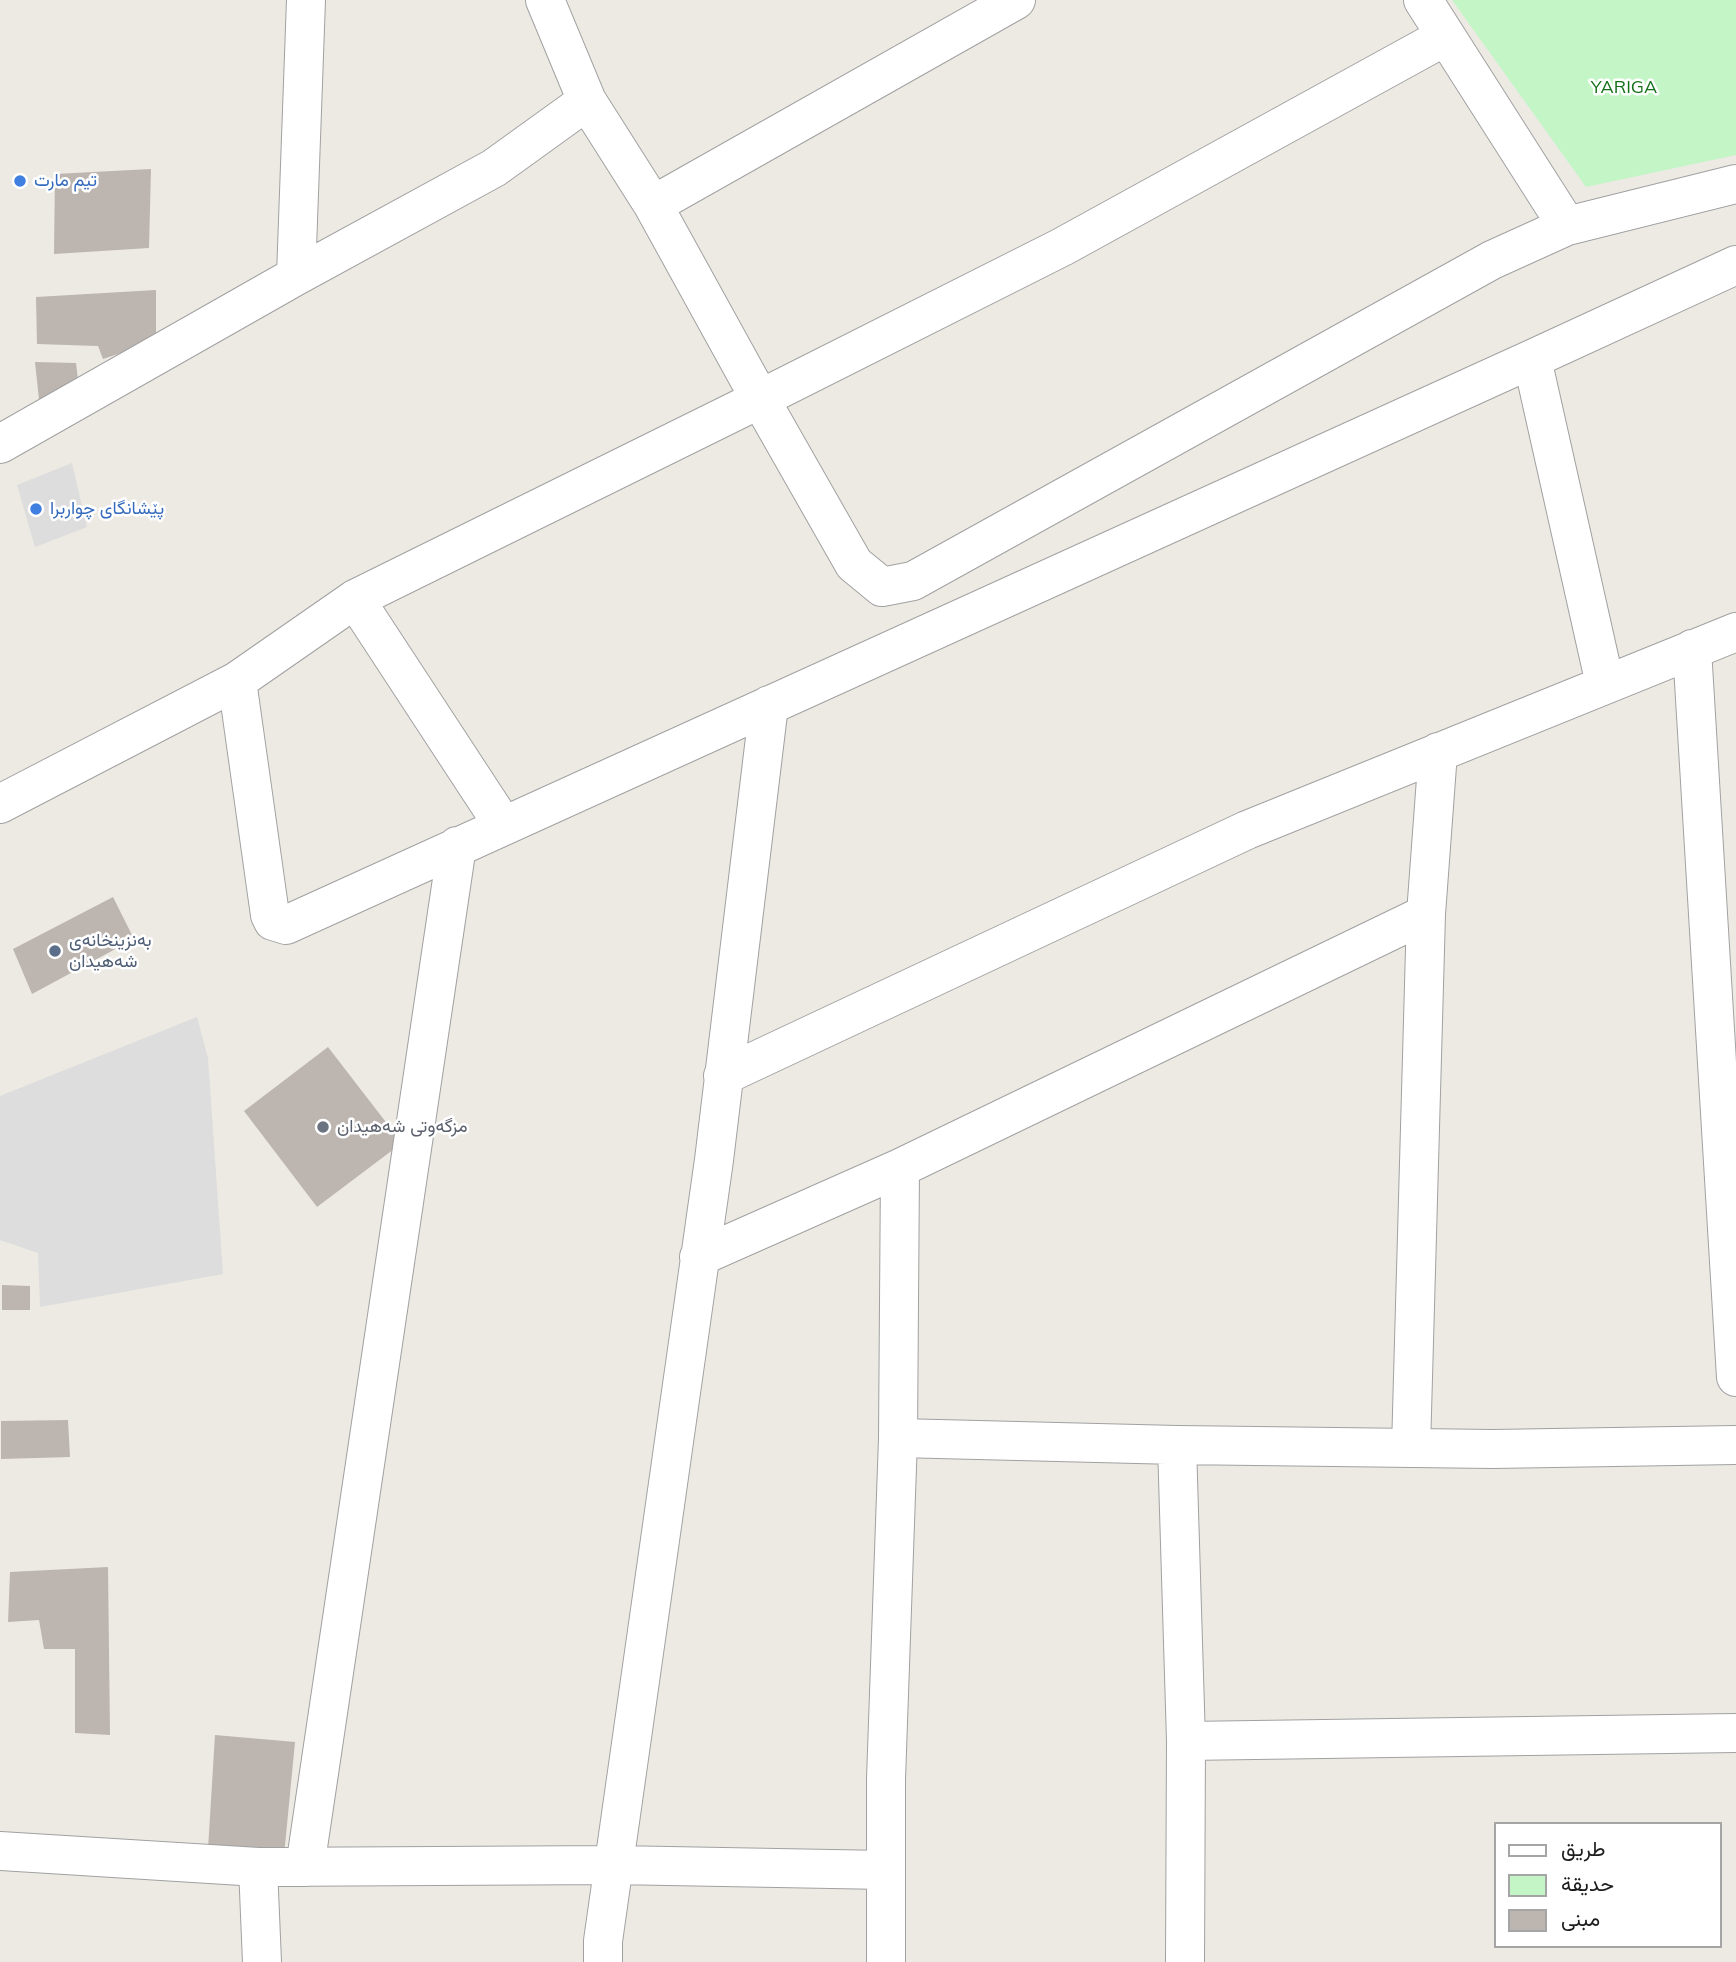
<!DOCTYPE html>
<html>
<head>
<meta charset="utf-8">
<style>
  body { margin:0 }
  #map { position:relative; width:1736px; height:1962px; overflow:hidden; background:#edeae3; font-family:Mulish,Vazirmatn,sans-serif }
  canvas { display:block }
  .legend { position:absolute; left:1494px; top:1822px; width:228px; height:126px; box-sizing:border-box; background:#fff; border:2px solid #a5a5a5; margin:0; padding:9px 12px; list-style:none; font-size:21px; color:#1d1d1d }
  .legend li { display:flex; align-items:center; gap:14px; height:35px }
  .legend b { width:35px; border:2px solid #a5a5a5 }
</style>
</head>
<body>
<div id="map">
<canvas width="1736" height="1962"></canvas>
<ul class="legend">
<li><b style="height:9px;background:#fff"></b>طريق</li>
<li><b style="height:19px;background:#c3f5c6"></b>حديقة</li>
<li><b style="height:19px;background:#bdb5b0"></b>مبنى</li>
</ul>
</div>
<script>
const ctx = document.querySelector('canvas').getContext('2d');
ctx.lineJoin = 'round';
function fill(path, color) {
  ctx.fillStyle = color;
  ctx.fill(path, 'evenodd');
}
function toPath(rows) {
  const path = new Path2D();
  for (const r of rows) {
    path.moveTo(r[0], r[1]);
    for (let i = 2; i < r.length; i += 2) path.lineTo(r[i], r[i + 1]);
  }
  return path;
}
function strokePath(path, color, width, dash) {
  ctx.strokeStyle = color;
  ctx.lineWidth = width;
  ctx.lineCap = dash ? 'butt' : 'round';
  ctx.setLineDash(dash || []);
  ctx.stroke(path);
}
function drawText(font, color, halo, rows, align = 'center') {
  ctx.font = font + ' Mulish,Vazirmatn,sans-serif';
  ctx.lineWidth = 5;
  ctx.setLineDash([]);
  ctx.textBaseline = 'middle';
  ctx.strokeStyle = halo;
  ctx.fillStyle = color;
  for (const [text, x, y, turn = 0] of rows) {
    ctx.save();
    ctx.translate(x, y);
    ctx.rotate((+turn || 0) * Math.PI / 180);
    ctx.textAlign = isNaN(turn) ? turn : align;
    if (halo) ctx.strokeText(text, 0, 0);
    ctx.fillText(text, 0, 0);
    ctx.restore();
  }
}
const park = toPath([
  [1452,0,1736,0,1736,155,1586,187]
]);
const parking = toPath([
  [72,463,87,527,35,547,17,485],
  [197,1017,208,1058,223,1274,40,1307,38,1253,0,1240,0,1096]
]);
const building = toPath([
  [151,169,149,248,54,254,55,174],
  [156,290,156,341,103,359,98,346,37,344,36,297],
  [35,362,76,363,79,389,40,409],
  [113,897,134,939,32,994,13,949],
  [328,1047,402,1143,317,1207,244,1111],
  [2,1285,30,1286,30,1310,2,1310],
  [68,1420,70,1457,1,1459,1,1421],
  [108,1567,110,1735,75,1733,75,1649,44,1649,39,1620,8,1622,10,1572],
  [215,1735,295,1742,284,1856,208,1849]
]);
const street = toPath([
  [545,0,587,101,653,205,760,399,854,564,882,587,913,581,1492,260,1567,226,1736,184],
  [1423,0,1567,226],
  [653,205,1016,0],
  [296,276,306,0],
  [1532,359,1605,684],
  [0,444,296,276,494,168,587,101],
  [355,599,503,825],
  [1692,649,1736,1377],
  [237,681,270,915,273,921,286,925,1532,359,1736,265],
  [0,804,237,681,355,599,760,399,1062,247,1446,36],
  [723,1076,1247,830,1736,632],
  [699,1257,900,1168,1426,914],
  [898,1438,1177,1445,1493,1449,1736,1445],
  [1177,1445,1186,1741,1185,1962],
  [1411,1448,1426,914,1438,752],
  [1186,1741,1736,1733],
  [0,1851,258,1867,614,1865,886,1870],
  [258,1867,262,1962],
  [305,1867,457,846],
  [603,1962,603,1941,714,1160,769,705],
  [886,1962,886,1779,898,1438,900,1168]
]);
const markers = [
  [20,181,7,"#3f7fe0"],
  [36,509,7,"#3f7fe0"],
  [55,951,7,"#5c6f8a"],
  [323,1127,7,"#6b7280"]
];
const parkNames = [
  ["YARIGA",1624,88]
];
const shopNames = [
  ["تيم مارت",34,181],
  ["پێشانگای چواربرا",50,509]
];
const serviceNames = [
  ["بەنزینخانەی",69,941],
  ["شەهیدان",69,962]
];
const worshipNames = [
  ["مزگەوتی شەهیدان",337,1127]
];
fill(park, '#c3f5c6');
fill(parking, '#ddd');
fill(building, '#bdb5b0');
strokePath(street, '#a1a1a1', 40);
strokePath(street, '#fff', 38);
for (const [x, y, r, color] of markers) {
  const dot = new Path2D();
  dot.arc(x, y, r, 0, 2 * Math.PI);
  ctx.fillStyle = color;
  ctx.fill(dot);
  strokePath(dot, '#fff', 2.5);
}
drawText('18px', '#14711a', '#fff', parkNames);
drawText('18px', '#366cbe', '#fff', shopNames, 'left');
drawText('18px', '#4e5e75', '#fff', serviceNames, 'left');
drawText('18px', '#5b616d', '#fff', worshipNames, 'left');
</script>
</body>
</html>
